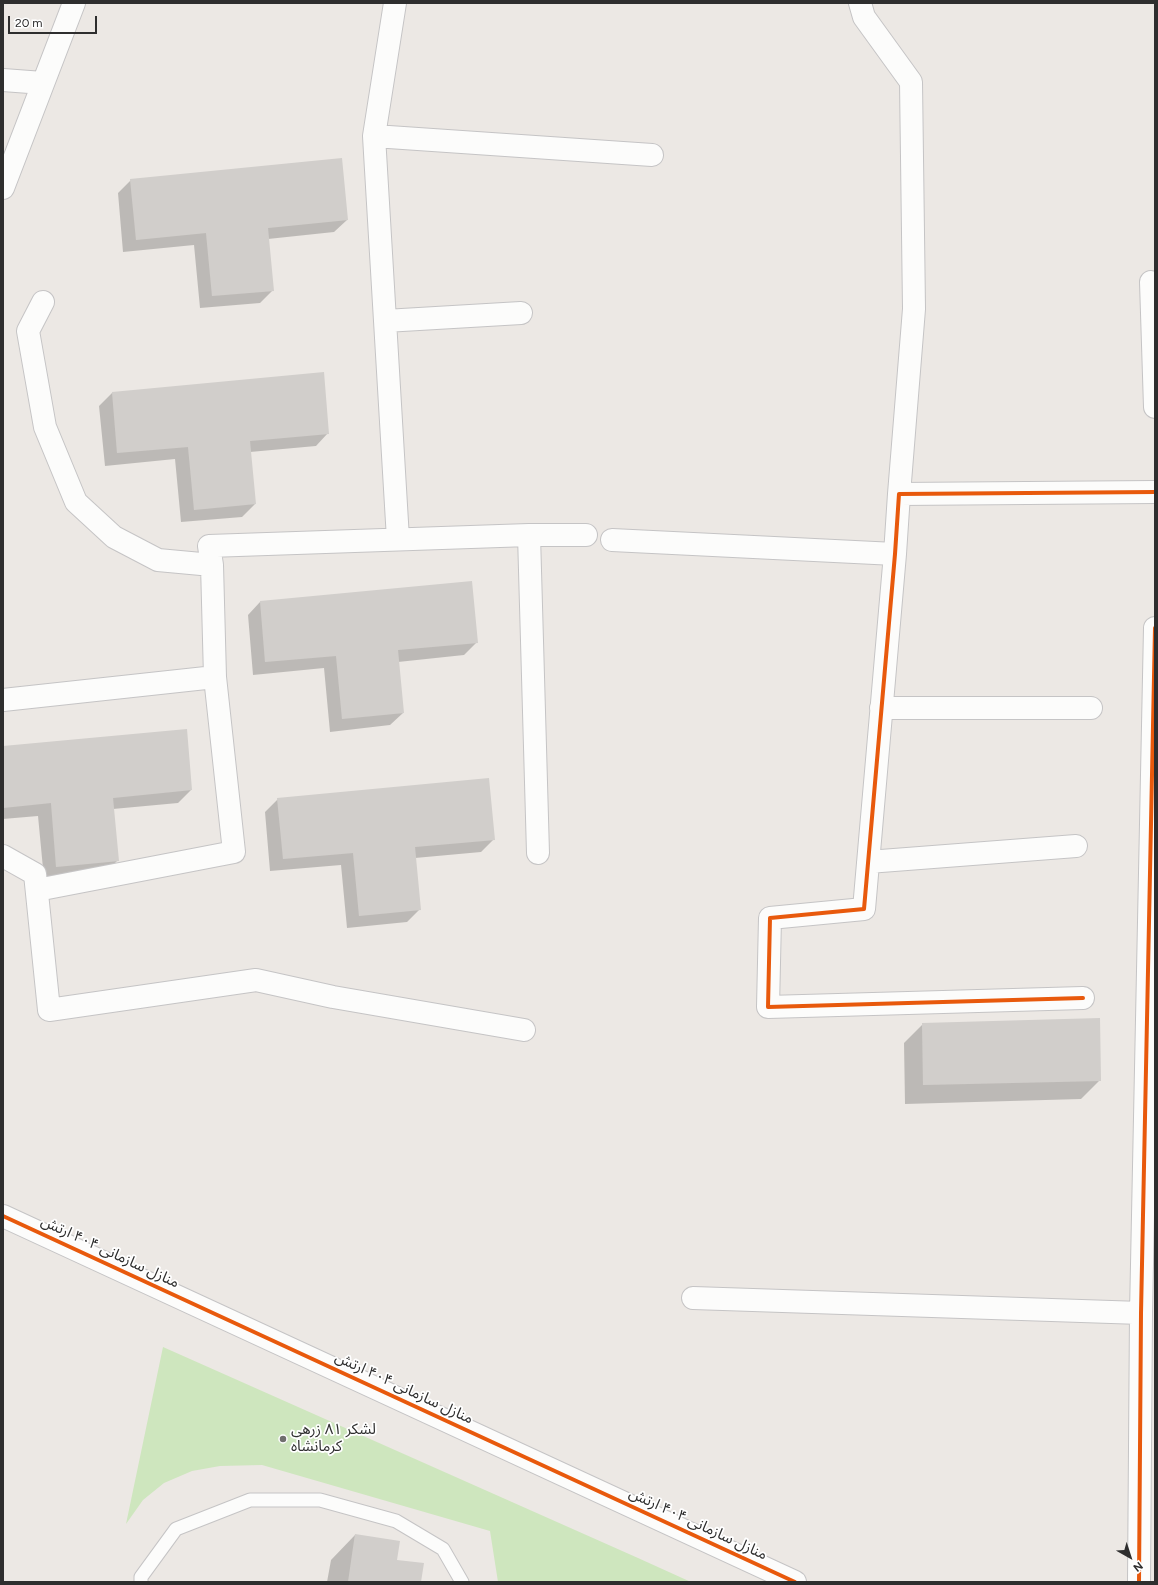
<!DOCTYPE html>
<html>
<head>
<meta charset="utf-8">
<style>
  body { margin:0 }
  #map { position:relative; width:1158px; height:1585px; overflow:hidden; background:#ece8e4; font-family:Figtree,sans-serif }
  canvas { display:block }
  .frame { position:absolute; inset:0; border:4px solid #2e2e2e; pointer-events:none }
  .north { position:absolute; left:1110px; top:1537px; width:40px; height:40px; -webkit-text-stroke:3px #fff; paint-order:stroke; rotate:141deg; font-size:11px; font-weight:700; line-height:16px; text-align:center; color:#2e2e2e }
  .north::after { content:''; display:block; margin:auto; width:14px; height:18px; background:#2e2e2e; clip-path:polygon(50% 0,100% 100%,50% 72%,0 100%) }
  .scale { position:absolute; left:8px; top:16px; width:89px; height:18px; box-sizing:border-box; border:2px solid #2e2e2e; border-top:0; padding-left:5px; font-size:12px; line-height:14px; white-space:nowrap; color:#2e2e2e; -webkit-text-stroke:3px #fff; paint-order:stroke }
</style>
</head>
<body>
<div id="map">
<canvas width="1158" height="1585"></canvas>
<div class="frame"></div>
<div class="north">N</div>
<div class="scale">20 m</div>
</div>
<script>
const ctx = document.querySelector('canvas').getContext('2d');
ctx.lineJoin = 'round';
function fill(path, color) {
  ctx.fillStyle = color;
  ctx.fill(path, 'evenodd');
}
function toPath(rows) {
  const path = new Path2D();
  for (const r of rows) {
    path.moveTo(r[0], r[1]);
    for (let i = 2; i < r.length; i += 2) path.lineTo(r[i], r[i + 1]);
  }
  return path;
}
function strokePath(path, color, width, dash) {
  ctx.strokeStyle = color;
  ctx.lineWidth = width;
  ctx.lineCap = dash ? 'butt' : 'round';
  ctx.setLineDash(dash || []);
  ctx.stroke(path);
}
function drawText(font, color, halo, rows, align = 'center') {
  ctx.font = font + ' Figtree,"Noto Sans Arabic",sans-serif';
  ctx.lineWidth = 3.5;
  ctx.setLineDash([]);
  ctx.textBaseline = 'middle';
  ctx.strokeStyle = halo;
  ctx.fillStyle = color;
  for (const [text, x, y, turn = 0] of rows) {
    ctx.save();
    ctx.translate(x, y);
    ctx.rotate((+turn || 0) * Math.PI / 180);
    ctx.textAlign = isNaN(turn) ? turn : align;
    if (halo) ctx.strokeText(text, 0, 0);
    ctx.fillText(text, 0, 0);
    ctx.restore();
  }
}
const green = toPath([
  [163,1347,638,1558,691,1582,498,1582,490,1531,262,1465,220,1466,192,1471,164,1483,143,1500,126,1524]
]);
const shadow = toPath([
  [131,180,347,220,334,232,268,239,273,290,260,303,200,308,194,245,123,252,118,193],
  [323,373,328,433,316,446,250,452,255,504,242,517,181,522,175,459,105,466,99,406,112,393],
  [260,602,477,642,464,655,398,662,403,713,390,725,330,732,324,668,253,675,248,615],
  [3,747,191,790,178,803,113,809,117,861,105,873,44,879,38,816,3,819],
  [278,799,494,839,481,852,415,858,420,909,407,922,347,928,341,865,270,871,265,812],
  [923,1024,1100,1080,1081,1099,905,1104,904,1043],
  [355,1535,396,1560,420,1582,327,1582,331,1560]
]);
const building = toPath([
  [342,158,348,220,268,228,274,291,212,296,206,233,136,240,130,179],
  [324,372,329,434,250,441,256,504,194,510,188,447,117,453,112,392],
  [472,581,478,643,398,650,404,713,342,719,336,656,265,662,260,601],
  [187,729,192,790,113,798,119,861,56,867,51,803,3,808,3,746],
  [489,778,495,840,415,847,421,910,359,916,353,853,283,859,277,798],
  [1100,1018,1101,1081,923,1085,922,1023],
  [355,1534,400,1541,397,1560,424,1563,421,1582,348,1582]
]);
const lane = toPath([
  [141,1582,141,1577,176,1529,250,1500,320,1500,396,1521,443,1549,462,1582]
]);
const street = toPath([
  [395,3,374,136,398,539],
  [860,3,864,17,911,82,914,309,899,494],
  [3,80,43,83],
  [374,136,652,155],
  [3,188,74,3],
  [1151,282,1155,407],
  [385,321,521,313],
  [529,535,538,853],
  [612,540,895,554],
  [212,565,209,546,529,535,586,535],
  [3,700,215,677],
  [881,708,1091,708],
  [3,856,35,874,49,1010,256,980,333,997,524,1030],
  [868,862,1076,846],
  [37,890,234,852,215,677,212,565,158,560,114,537,76,502,45,427,28,331,43,302],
  [1083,998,768,1007,770,918,864,909,895,554,899,494,1155,492],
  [693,1298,1141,1313],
  [1139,1582,1141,1313,1155,628]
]);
const secondary = toPath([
  [3,1216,795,1582]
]);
const cycleway = toPath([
  [1083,998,768,1007,770,918,864,909,895,554,899,494,1155,492],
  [3,1216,795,1582],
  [1139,1582,1141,1313,1155,628]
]);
const markers = [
  [283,1439,4,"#706f6e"]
];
const streetNames = [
  ["منازل سازمانی ۴۰۴ ارتش",110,1252,25],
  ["منازل سازمانی ۴۰۴ ارتش",404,1388,25],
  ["منازل سازمانی ۴۰۴ ارتش",698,1524,25]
];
const poiNames = [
  ["لشکر ۸۱ زرهی",291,1430],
  ["کرمانشاه",291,1447]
];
fill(green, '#cee6be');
fill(shadow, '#0003');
fill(building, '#d1cecb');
strokePath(lane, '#c5c4c5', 15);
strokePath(street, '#c5c4c5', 24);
strokePath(secondary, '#c5c4c5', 24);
strokePath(lane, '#fcfcfb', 13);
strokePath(street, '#fcfcfb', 22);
strokePath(secondary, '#fcfcfb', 22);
strokePath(cycleway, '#e8590c', 4);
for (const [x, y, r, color] of markers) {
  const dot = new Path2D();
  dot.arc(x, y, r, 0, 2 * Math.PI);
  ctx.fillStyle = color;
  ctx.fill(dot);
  strokePath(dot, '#fff', 1.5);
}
drawText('15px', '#2e2e2e', '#fff', streetNames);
drawText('15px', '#2e2e2e', '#fff', poiNames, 'left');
</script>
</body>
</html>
